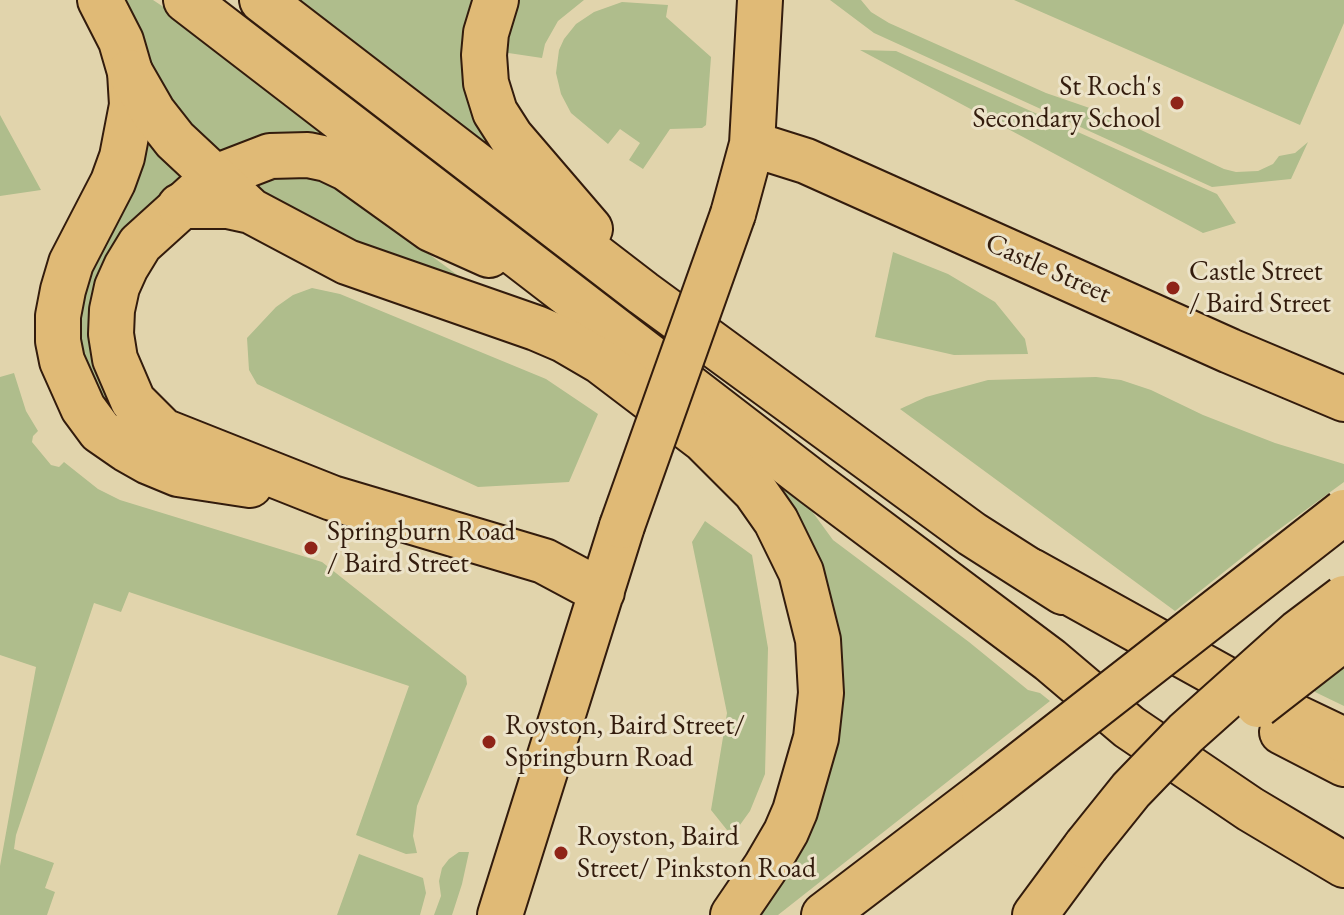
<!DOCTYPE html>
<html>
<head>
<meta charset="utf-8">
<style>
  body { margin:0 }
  canvas { display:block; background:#e1d4ac }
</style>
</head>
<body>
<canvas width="1344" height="915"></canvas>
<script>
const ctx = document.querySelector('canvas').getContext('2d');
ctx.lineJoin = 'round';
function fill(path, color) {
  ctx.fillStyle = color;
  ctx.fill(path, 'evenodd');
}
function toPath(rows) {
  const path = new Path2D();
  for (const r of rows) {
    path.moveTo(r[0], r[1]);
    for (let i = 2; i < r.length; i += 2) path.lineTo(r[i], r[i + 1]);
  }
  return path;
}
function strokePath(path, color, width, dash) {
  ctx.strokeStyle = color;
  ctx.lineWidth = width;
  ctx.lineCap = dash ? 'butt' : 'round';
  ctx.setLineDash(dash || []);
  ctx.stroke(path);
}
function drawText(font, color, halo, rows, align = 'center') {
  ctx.font = font + ' "EB Garamond",serif';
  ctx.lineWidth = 6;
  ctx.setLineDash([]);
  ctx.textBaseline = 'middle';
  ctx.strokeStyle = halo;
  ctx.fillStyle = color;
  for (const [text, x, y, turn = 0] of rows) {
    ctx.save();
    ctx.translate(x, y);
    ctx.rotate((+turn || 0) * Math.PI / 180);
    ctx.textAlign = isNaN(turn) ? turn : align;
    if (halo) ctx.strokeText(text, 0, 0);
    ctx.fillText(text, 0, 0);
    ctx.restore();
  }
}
const green = toPath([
  [113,0,153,0,203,33,343,146,230,154,201,153],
  [293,0,477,0,488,143,483,143],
  [507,0,584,0,558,21,545,44,542,58,495,51],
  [830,0,861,0,871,12,889,23,1046,93,1107,114,1224,169,1236,172,1258,171,1273,164,1279,156,1295,153,1308,142,1291,179,1212,187,874,33],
  [1014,0,1344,0,1344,23,1300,125],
  [622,2,668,5,666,17,711,57,706,125,702,128,670,129,643,169,629,160,640,143,620,129,608,144,571,113,561,94,556,73,559,50,564,39,576,24,594,12],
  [860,50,896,51,1217,194,1236,223,1203,233],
  [0,115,41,190,0,196],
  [150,131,194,180,130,234,132,425,92,403,71,312],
  [267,176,325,177,460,277,455,291,255,203,254,181],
  [893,252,948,274,995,302,1025,339,1028,354,954,355,875,337],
  [312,288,340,294,546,379,598,414,569,482,478,487,257,384,249,370,247,338,276,307,293,295],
  [14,373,26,411,38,431,33,436,32,442,51,465,59,467,64,462,98,489,120,500,322,562,466,676,467,684,417,806,413,836,417,853,406,854,356,835,409,686,129,592,121,612,94,603,16,835,14,849,54,863,45,888,55,892,47,915,0,915,0,866,36,667,0,655,0,377],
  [1096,377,1121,380,1151,390,1203,415,1275,443,1344,464,1344,482,1259,544,1175,611,900,409,926,397,988,380],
  [733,449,803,499,833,540,969,642,1028,690,1040,693,1050,701,778,915,748,915,831,711],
  [705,521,752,555,768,648,765,774,750,811,737,829,727,830,711,810,727,713,692,542],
  [1344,659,1344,706,1315,692,1314,681],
  [459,852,469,852,462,884,453,912,452,915,434,915,441,896,439,881,442,868,449,859],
  [359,854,423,878,426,893,420,915,337,915]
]);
const primary = toPath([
  [100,0,121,41,130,72,132,105,122,157,113,182,71,263,63,290,58,316,58,341,62,361,83,408,100,431,126,449,149,462,178,474,250,485],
  [186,0,815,484,1050,660,1129,727,1250,809,1344,865],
  [262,0,643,293,972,534,1063,592],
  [496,0,486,33,484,55,486,83,495,112,511,137,590,229],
  [752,144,806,161,1230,351,1344,399],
  [733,214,752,144,760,0],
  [489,255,431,229,346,168,327,159,308,155,270,156,213,178,140,244,126,267,117,287,112,310,111,334,115,359,133,401,163,431,332,498,544,561,602,592],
  [1282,732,1344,764],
  [500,915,622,526]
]);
const highway = toPath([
  [130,72,153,112,175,140,251,211,347,262,536,328,564,340,600,361,704,440,755,491,776,521,801,572,818,640,821,693,816,738,795,811,786,832,765,868,733,915],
  [180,206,228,206,251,211],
  [1031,571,1287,713,1344,740],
  [824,915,984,793],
  [1035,915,1086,846]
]);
const primaryBridge = toPath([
  [622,526,733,214]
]);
const highwayBridge = toPath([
  [1258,705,1344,638],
  [984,793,1344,512],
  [1086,846,1131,790,1186,733,1299,632,1344,598]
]);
const markers = [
  [1177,103,8,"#8f2418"],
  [1173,288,8,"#8f2418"],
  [311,548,8,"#8f2418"],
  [489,742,8,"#8f2418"],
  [561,853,8,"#8f2418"]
];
const poiNames = [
  ["St Roch's",1161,87,"right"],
  ["Secondary School",1161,119,"right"],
  ["Castle Street",1189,272],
  ["/ Baird Street",1189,304],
  ["Springburn Road",327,532],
  ["/ Baird Street",327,564],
  ["Royston, Baird Street/",505,726],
  ["Springburn Road",505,758],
  ["Royston, Baird",577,837],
  ["Street/ Pinkston Road",577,869]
];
const streetNames = [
  ["Castle Street",1048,269,24]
];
fill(green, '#afbd8c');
strokePath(primary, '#331c0d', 48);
strokePath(highway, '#331c0d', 48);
strokePath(primary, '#e0ba76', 44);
strokePath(highway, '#e0ba76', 44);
strokePath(primaryBridge, '#331c0d', 48, []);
strokePath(highwayBridge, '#331c0d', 48, []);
strokePath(primaryBridge, '#e0ba76', 44);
strokePath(highwayBridge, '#e0ba76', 44);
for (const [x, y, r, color] of markers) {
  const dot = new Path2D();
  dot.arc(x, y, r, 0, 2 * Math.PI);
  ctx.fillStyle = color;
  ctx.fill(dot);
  strokePath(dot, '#ece3c9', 3);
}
drawText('28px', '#331c0d', '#ece3c9', poiNames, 'left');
drawText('28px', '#331c0d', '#ece3c9', streetNames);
</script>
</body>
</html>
